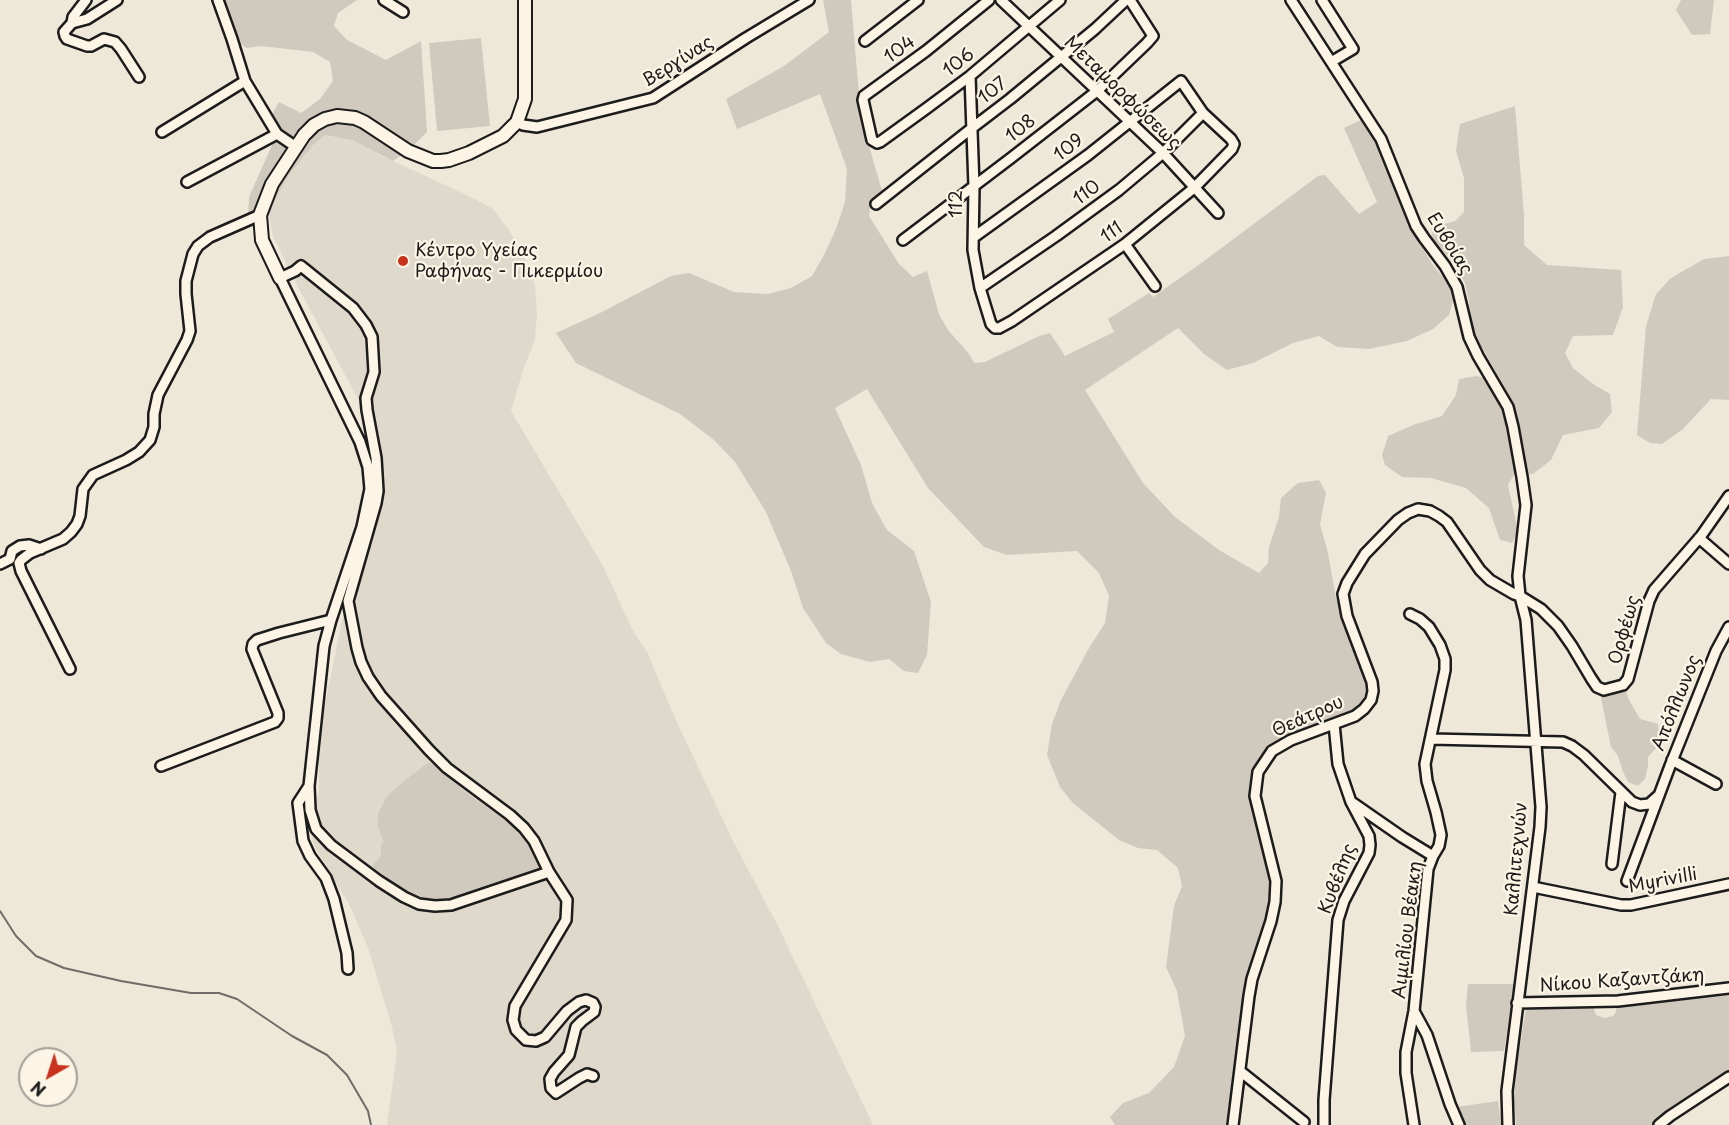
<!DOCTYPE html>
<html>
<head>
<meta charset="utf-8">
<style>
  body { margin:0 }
  #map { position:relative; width:1729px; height:1125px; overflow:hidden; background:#eee8d9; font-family:"Playpen Sans",sans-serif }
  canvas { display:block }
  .north { position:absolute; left:18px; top:1047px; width:60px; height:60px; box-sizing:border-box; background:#fcf5e5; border:2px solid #a29e95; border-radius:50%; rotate:219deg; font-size:16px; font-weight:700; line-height:24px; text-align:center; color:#1c1c1c }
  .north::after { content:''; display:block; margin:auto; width:21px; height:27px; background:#c8321e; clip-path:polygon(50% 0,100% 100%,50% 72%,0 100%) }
</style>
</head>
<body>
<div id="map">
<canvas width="1729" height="1125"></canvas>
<div class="north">N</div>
</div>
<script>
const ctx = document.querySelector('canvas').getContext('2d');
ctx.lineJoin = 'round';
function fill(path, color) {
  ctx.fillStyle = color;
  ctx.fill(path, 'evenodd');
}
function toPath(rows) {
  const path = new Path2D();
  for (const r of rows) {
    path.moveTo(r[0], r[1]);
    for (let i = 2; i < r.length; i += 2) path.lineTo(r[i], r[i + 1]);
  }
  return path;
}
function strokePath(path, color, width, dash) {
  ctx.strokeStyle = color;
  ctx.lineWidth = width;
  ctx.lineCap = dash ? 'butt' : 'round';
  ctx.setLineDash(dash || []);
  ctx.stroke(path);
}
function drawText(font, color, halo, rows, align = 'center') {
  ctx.font = font + ' "Playpen Sans",sans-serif';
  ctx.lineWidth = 4.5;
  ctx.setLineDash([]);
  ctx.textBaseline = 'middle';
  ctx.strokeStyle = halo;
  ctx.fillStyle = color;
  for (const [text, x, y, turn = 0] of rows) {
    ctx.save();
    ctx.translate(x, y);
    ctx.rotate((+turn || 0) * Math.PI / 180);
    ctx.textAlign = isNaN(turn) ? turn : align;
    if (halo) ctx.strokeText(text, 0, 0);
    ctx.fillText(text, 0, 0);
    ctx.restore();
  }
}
const built = toPath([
  [325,135,352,140,380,155,475,199,493,209,509,230,525,260,535,286,537,313,535,340,524,367,511,411,603,566,632,629,648,654,674,716,732,839,779,928,873,1125,387,1125,397,1051,391,1023,368,948,350,906,313,844,311,823,319,791,319,744,323,714,375,457,360,403,290,272,273,236,269,216,276,198,289,175,313,145]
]);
const green = toPath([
  [219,0,357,0,338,13,334,26,347,40,386,60,421,41,427,132,408,151,393,161,352,140,325,135,313,145,289,175,276,198,269,216,260,215,248,217,249,197,277,134,269,120,279,102,301,113,320,99,333,81,330,62,313,52,261,46,247,48,232,39],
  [823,0,851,0,859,95,869,146,883,194,871,202,869,216,899,264,913,277,927,271,939,314,948,330,970,355,974,363,985,362,1039,336,1050,333,1065,356,1114,332,1108,319,1149,293,1153,297,1200,264,1318,176,1325,175,1359,214,1377,202,1344,128,1363,119,1382,153,1410,228,1433,265,1451,287,1453,301,1449,315,1433,329,1407,341,1369,349,1337,347,1319,336,1293,343,1253,363,1227,370,1204,354,1178,328,1085,390,1143,483,1175,517,1219,550,1259,573,1268,563,1269,547,1279,517,1281,498,1298,483,1319,480,1326,493,1320,524,1328,553,1336,598,1368,684,1367,696,1361,706,1353,712,1292,736,1269,747,1253,769,1250,797,1272,881,1268,918,1252,961,1244,991,1226,1125,1115,1125,1110,1117,1123,1103,1149,1093,1174,1067,1185,1036,1177,991,1166,967,1174,906,1182,886,1178,868,1157,850,1138,848,1119,840,1073,803,1060,787,1047,755,1052,724,1061,700,1089,648,1105,623,1109,596,1099,573,1077,551,1007,555,984,547,928,488,867,389,835,408,861,465,872,503,887,530,914,551,931,602,927,655,918,673,904,671,889,659,870,662,841,654,826,643,803,608,791,571,766,512,735,462,714,440,680,414,576,363,556,333,600,313,671,276,689,273,734,292,768,294,791,288,812,276,824,255,836,229,845,202,847,169,820,94,737,129,726,99,784,66,829,32],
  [1681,0,1714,0,1710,34,1692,35,1676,10],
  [481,38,490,126,437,131,429,43],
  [1515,106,1524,215,1524,245,1547,265,1621,270,1623,307,1613,335,1573,336,1565,353,1573,368,1593,384,1610,394,1612,412,1599,428,1563,435,1551,460,1533,474,1526,474,1516,411,1507,391,1478,341,1471,324,1469,302,1465,283,1454,263,1433,240,1431,228,1455,221,1464,212,1464,178,1456,151,1460,124],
  [1729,256,1729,400,1711,399,1683,429,1662,444,1650,443,1637,435,1646,326,1656,294,1671,278,1704,259],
  [1476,376,1487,379,1504,407,1516,471,1508,485,1518,531,1512,543,1500,540,1489,508,1466,488,1431,478,1402,477,1385,465,1382,455,1388,436,1413,425,1442,416,1456,395,1459,379],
  [1625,687,1628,698,1640,719,1658,724,1660,737,1656,748,1648,757,1648,766,1645,779,1638,786,1628,782,1623,772,1618,756,1611,747,1602,703,1601,694,1613,692],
  [428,763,434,764,464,791,509,823,525,840,536,858,541,871,517,878,479,894,452,902,418,901,373,872,373,865,381,856,381,844,384,842,378,827,378,814,386,797,405,780],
  [1468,984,1514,984,1504,1051,1471,1052,1466,1005],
  [1729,993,1729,1071,1669,1110,1652,1125,1516,1125,1514,1101,1516,1071,1526,1008,1541,1006,1593,1006,1596,1015,1605,1018,1613,1016,1616,1012,1616,1005,1716,996],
  [1498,1101,1501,1125,1464,1125,1456,1107]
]);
const stream = toPath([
  [0,911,16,936,36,956,64,968,121,981,191,993,219,993,237,999,292,1036,327,1055,347,1075,368,1111,371,1125]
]);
const minor = toPath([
  [117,0,87,19,72,23,64,32,65,36,67,39,87,46,91,46,104,39,115,42,121,49,139,77],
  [218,0,232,39,245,81,277,134,296,147],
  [384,0,403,12],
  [989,0,926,51,864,96,863,100,872,140,877,143,880,142,927,108,970,76,1060,0],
  [1001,0,1163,153,1218,213],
  [1291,0,1381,139,1416,226,1424,238,1445,266,1457,287,1469,337,1478,356,1508,407,1513,427,1522,477,1526,505,1518,576,1520,596,1526,620,1541,807,1540,827,1507,1091,1508,1125],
  [1322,0,1353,49,1331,62],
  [72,23,73,17,86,0],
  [865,41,918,0],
  [970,76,974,186,973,250,980,288,991,324,995,328,999,328,1012,321,1125,244,1194,188,1232,149,1234,144,1231,139,1203,113,1181,81,1088,155,974,237],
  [517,122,523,125,537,127,653,98,746,38,809,0],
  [162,132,245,81],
  [187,182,277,134],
  [876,204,972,128,1010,99,1095,29,1126,0],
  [903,240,1011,158,1097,91,1147,43,1153,36,1130,0],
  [1125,244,1155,286],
  [980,288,1056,236,1119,190,1163,153,1203,113],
  [1699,538,1729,564],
  [0,564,10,559,12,551,20,546,29,545,41,549],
  [1410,614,1420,619,1429,627,1440,645,1445,659,1445,670,1425,764,1427,781,1436,812,1441,835,1439,846,1433,856,1428,869,1414,1011,1406,1052,1406,1073,1414,1125],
  [70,669,21,571,19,563,21,560,30,553,63,539,71,532,77,524,80,516,83,489,93,475,126,460,139,452,150,440,154,427,154,414,158,395,187,340,190,331,186,294,186,281,193,254,198,246,210,237,260,215],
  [1431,739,1563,742,1572,746,1584,755,1632,802,1640,805,1649,804,1659,795],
  [1672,760,1716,784],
  [161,766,275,722,278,718,278,713,252,649,253,644,257,640,279,633,331,620],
  [309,786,298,803,303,841,310,856,326,878,334,899,347,953,348,969],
  [1353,803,1402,837,1433,856],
  [1612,864,1621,792],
  [549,872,451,905,435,906,419,904,404,897,379,881,331,845,316,829,310,810,309,786,324,646,331,620,362,527,370,489,368,467,360,442,280,278,295,271,301,266,353,308,366,325,372,337,374,372,366,398,367,410,376,458,378,491,376,503,348,601,357,648,361,662,368,677,381,696,429,750,447,768,510,815,524,828,534,841,549,872,567,900,566,920,515,1006,513,1020,516,1030,526,1040,536,1041,545,1037,567,1011,579,1002,586,1000,593,1003,595,1007,594,1012,582,1021,576,1027,569,1055,554,1072,550,1079,551,1088,556,1093,579,1078,587,1074,593,1076],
  [1627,881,1670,766,1716,651,1729,627],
  [1533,887,1621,905,1631,905,1729,884],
  [1517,1003,1618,1001,1729,988],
  [1414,1011,1427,1035,1450,1104,1459,1125],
  [1240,1071,1304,1122],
  [1233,1125,1249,996,1252,979,1271,921,1275,902,1276,881,1255,796,1258,772,1272,751,1291,740,1355,716,1364,709,1371,700,1373,691,1372,682,1347,616,1343,594,1347,583,1365,554,1398,520,1408,513,1418,509,1430,511,1439,516,1447,522,1480,570,1490,580,1514,594,1520,596,1541,609,1558,626,1572,646,1591,678,1597,687,1604,690,1623,685,1628,679,1649,601,1654,590,1701,536,1729,496],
  [1324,1125,1324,1100,1338,920,1344,901,1369,853,1370,845,1369,836,1351,802,1338,764,1334,724],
  [1659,1125,1670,1116,1729,1077]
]);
const major = toPath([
  [280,278,262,240,260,215,272,184,304,135,314,125,325,119,337,116,355,118,364,122,408,151,433,161,441,161,449,160,469,153,503,136,517,122,525,99,525,0]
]);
const markers = [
  [403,261,6,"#c8321e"]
];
const streetNames = [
  ["104",900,50,-36],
  ["Βεργίνας",678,62,-32],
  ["106",959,63,-38],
  ["107",993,91,-38],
  ["Μεταμορφώσεως",1122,93,44],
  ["108",1021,129,-39],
  ["109",1069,148,-38],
  ["110",1087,193,-37],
  ["112",957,204,-90],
  ["111",1112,233,-36],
  ["Ευβοίας",1449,244,58],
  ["Ορφέως",1625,630,-74],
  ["Απόλλωνος",1677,703,-68],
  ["Θεάτρου",1308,717,-24],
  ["Καλλιτεχνών",1517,859,-85],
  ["Κυβέλης",1338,879,-69],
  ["Myrivilli",1663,881,-11],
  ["Αιμιλίου Βέακη",1408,930,-83],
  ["Νίκου Καζαντζάκη",1622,981,-4]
];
const poiNames = [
  ["Κέντρο Υγείας",415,251],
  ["Ραφήνας - Πικερμίου",415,272]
];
fill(built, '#ded9cb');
fill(green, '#cfcabd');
strokePath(stream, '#6f6c67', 2);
strokePath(minor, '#1c1c1c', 14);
strokePath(major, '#1c1c1c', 16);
strokePath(minor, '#fcf5e5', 9);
strokePath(major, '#fcf5e5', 12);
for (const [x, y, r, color] of markers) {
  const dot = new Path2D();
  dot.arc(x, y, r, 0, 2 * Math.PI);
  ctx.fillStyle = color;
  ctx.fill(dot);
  strokePath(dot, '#fcf5e5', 2);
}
drawText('18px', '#1c1c1c', '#fcf5e5', streetNames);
drawText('18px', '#1c1c1c', '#fcf5e5', poiNames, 'left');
</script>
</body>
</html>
